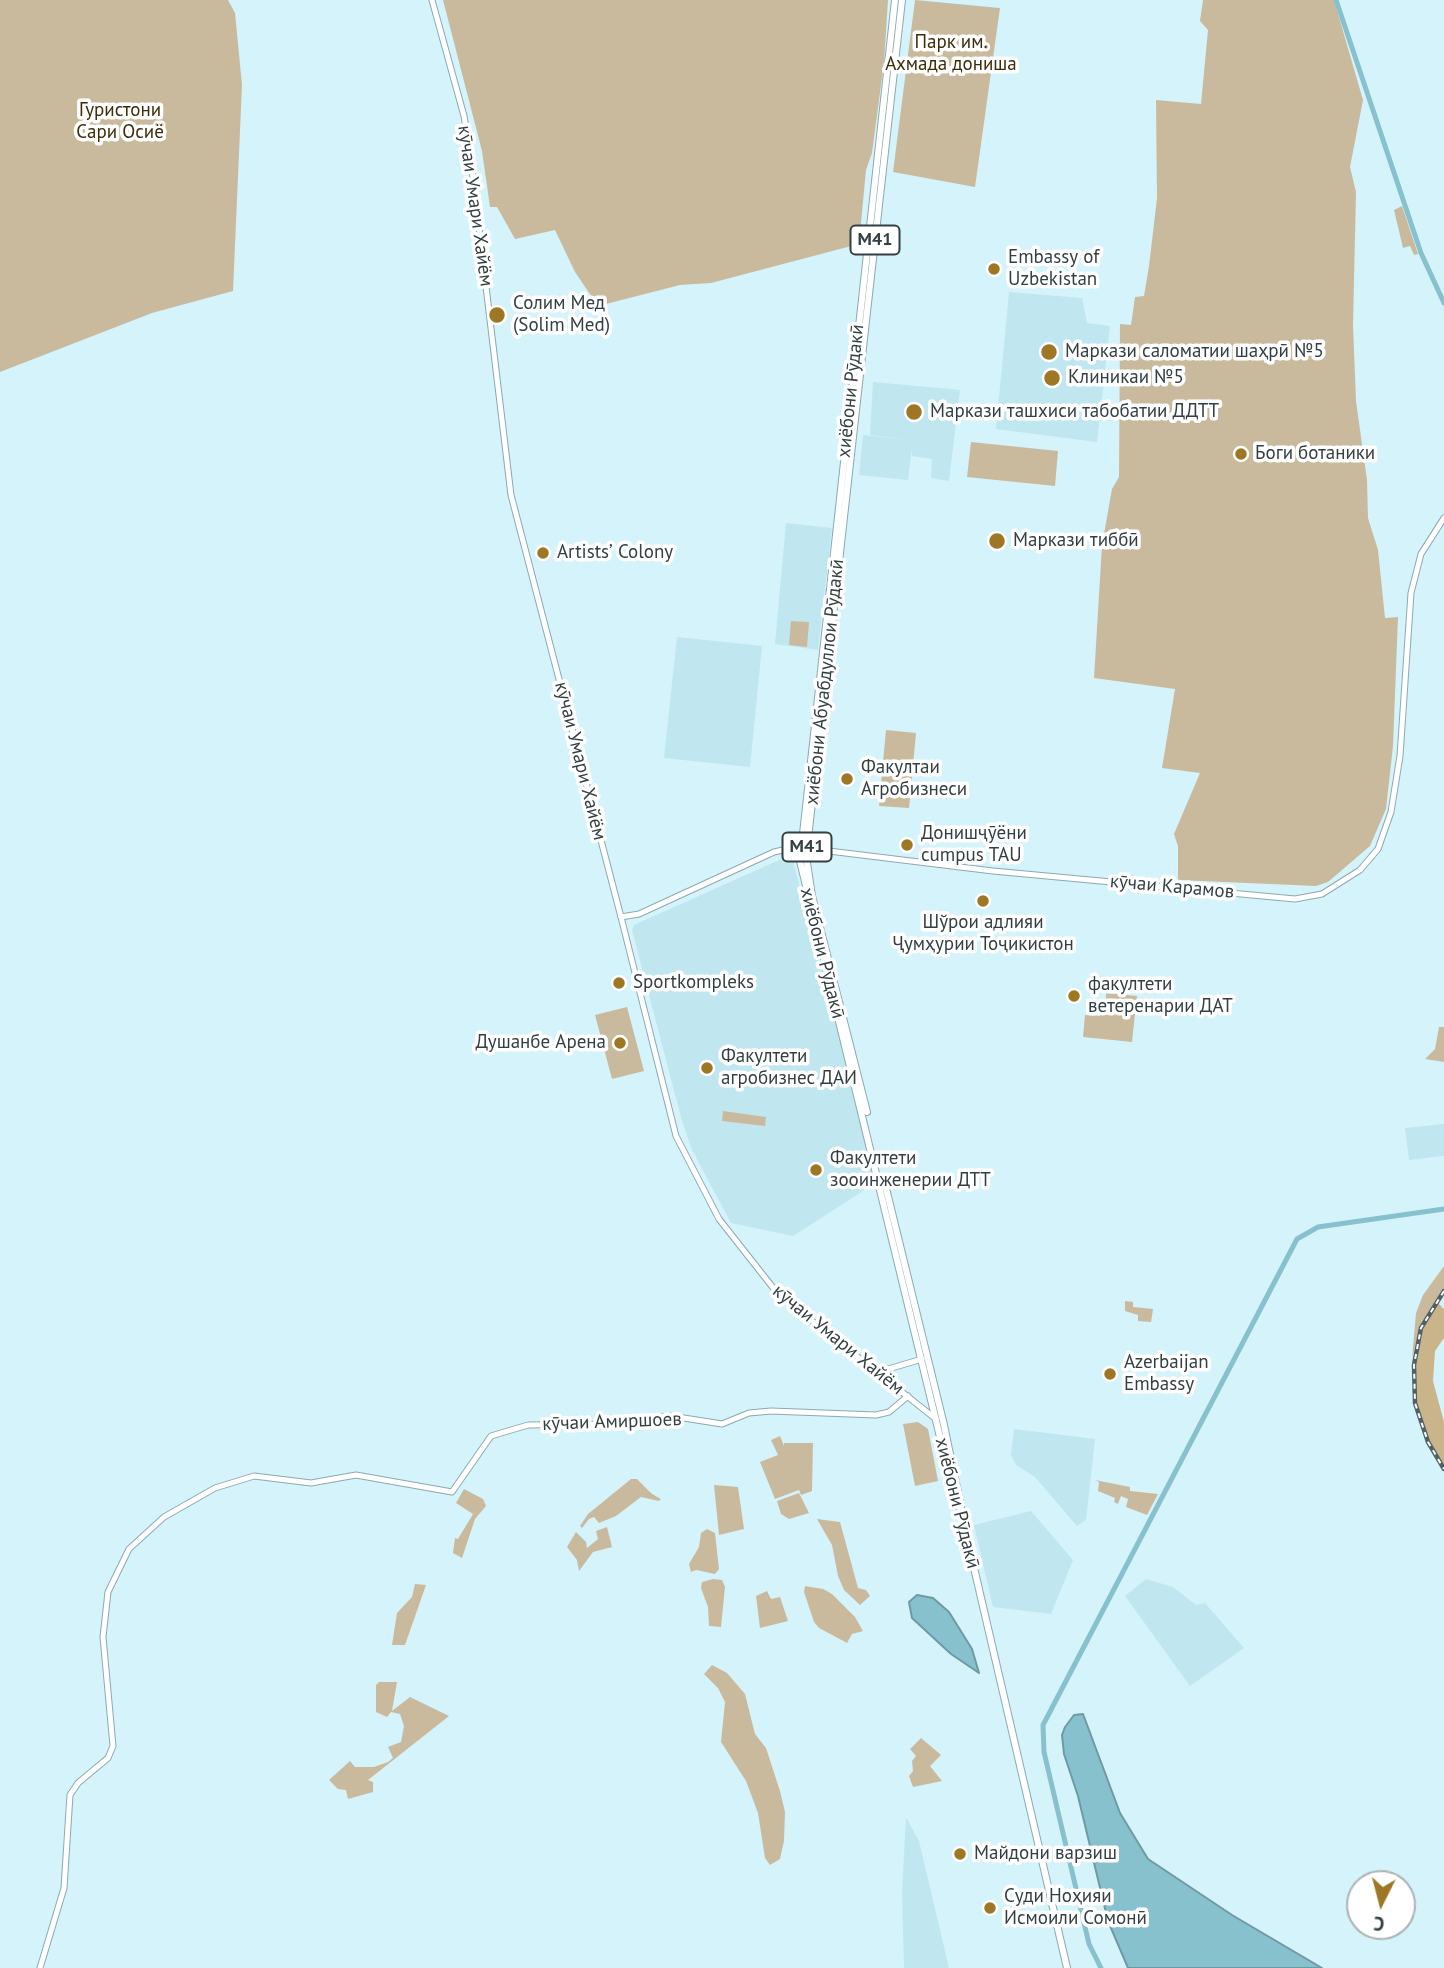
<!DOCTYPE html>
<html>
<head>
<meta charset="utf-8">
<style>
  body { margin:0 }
  #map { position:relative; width:1444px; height:1968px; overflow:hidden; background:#d5f3fb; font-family:"PT Sans",sans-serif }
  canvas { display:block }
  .north { position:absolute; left:1346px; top:1870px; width:70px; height:70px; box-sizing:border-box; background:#fff; border:2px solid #adb2b3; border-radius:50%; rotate:186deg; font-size:19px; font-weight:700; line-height:28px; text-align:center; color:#333f42 }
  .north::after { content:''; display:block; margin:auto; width:24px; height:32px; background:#9e7724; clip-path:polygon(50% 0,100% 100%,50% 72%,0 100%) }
</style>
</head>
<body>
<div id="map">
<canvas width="1444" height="1968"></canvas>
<div class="north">С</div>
</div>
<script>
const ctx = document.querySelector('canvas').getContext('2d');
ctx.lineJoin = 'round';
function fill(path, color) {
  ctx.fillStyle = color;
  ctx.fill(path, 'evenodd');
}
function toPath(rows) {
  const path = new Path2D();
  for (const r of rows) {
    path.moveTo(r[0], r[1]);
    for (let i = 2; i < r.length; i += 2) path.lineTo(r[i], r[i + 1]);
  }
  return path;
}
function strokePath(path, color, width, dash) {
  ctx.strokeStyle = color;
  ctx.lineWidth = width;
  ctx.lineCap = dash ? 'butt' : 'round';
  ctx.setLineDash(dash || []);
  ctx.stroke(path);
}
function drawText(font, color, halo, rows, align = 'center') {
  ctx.font = font + ' "PT Sans",sans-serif';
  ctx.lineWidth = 7;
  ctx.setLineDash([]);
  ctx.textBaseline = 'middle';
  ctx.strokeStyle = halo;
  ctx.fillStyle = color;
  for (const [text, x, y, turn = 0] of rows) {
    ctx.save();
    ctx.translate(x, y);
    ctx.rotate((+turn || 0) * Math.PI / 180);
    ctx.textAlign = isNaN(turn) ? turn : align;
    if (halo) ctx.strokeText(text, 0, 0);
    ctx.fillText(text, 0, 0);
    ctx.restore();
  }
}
const built = toPath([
  [1009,292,1082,298,1087,323,1110,326,1097,442,996,429],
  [873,382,960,390,949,481,931,478,932,459,912,456,912,448,908,480,859,475,863,435,913,440,870,435],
  [786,523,832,528,818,650,775,644],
  [677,637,762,646,750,767,664,758],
  [786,857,793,861,877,1182,793,1236,731,1223,692,1150,682,1121,632,930,634,925],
  [1444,1124,1444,1156,1409,1160,1405,1128],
  [1014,1429,1095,1439,1086,1520,1077,1526,1035,1477,1016,1465,1011,1455],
  [1031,1511,1073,1560,1051,1614,993,1607,974,1525],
  [1146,1579,1173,1587,1196,1605,1205,1603,1244,1648,1190,1686,1125,1596],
  [906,1817,919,1841,949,1968,904,1968,902,1892]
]);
const green = toPath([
  [0,0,228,0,235,13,242,85,233,291,152,313,0,372],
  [443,0,888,0,884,62,872,153,866,170,859,244,711,283,680,285,598,306,575,272,555,230,515,239,497,207,490,207,482,151],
  [915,0,1000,8,975,187,893,172],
  [1203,0,1334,0,1363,100,1350,167,1356,192,1353,325,1356,401,1367,480,1368,518,1378,550,1385,618,1398,617,1393,746,1386,809,1370,846,1328,882,1316,886,1178,880,1178,846,1174,834,1200,773,1162,768,1175,689,1094,678,1102,545,1112,489,1119,477,1120,324,1131,325,1135,297,1144,296,1149,266,1157,198,1156,100,1201,104,1208,30,1200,21],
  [1402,206,1418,254,1414,255,1410,246,1403,248,1394,210],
  [971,442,1058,451,1055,486,967,477],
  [791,621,809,622,807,647,789,645],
  [886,730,916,733,909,808,879,806],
  [1106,993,1137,996,1132,1042,1083,1037,1085,1015,1100,1016,1101,1000,1106,1000],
  [627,1007,644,1071,612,1079,595,1015],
  [1439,1027,1444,1027,1444,1062,1425,1059,1435,1049],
  [723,1111,766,1117,765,1126,722,1121],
  [1444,1266,1444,1289,1420,1327,1412,1359,1416,1313,1423,1295],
  [1125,1301,1133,1302,1133,1307,1153,1309,1151,1322,1138,1321,1138,1315,1125,1311],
  [918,1422,928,1429,938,1481,915,1486,903,1424],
  [780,1436,784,1446,784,1443,813,1443,812,1491,801,1495,799,1490,775,1499,760,1462,778,1455,771,1440],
  [631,1479,637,1479,652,1494,661,1499,659,1501,641,1497,616,1516,599,1523,594,1517,589,1519,582,1528,580,1526,588,1514],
  [1095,1480,1130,1487,1130,1491,1158,1494,1147,1515,1126,1507,1128,1499,1121,1496,1118,1504,1114,1502,1115,1498,1098,1491,1099,1482],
  [714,1485,738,1487,744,1529,719,1535],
  [464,1489,483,1499,486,1506,475,1519,462,1558,453,1553,455,1538,458,1539,473,1514,456,1503],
  [799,1493,809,1513,789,1519,781,1514,777,1501],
  [817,1519,840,1522,858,1588,866,1590,870,1596,860,1605,844,1590,838,1576,832,1545],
  [607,1527,612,1547,593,1552,579,1571,577,1560,567,1547,576,1532,586,1542,587,1548,598,1539,596,1531],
  [707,1529,715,1533,719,1569,715,1574,696,1570,691,1572,689,1564,699,1547,701,1533],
  [713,1579,722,1580,725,1587,721,1627,709,1626,708,1607,701,1588,702,1582],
  [415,1584,426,1585,405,1645,392,1645,397,1613,412,1597],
  [805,1586,823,1589,832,1594,855,1617,863,1631,852,1634,847,1643,819,1628,814,1622,804,1592],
  [767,1591,771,1599,780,1597,788,1621,760,1628,756,1596],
  [712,1665,727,1673,745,1694,755,1734,766,1748,780,1791,785,1812,784,1841,780,1859,770,1865,765,1858,758,1813,746,1781,721,1742,725,1702,718,1688,704,1674],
  [379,1682,397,1682,392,1711,410,1697,449,1716,368,1780,373,1782,373,1792,348,1799,346,1790,338,1789,329,1780,350,1761,355,1767,374,1767,388,1762,393,1758,388,1747,401,1742,404,1726,400,1714,391,1712,387,1717,376,1712,376,1685],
  [921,1738,941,1755,930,1766,942,1781,913,1787,909,1776,913,1771,912,1761,916,1756,910,1749]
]);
const forest = toPath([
  [1437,1302,1444,1309,1444,1338,1435,1351,1433,1381,1444,1422,1444,1469,1429,1442,1416,1403,1416,1365,1423,1328]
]);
const water = toPath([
  [917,1595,933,1598,949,1612,972,1649,979,1673,951,1654,912,1618,909,1602,917,1595],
  [1083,1714,1120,1813,1148,1859,1232,1915,1322,1968,1128,1968,1108,1921,1078,1796,1064,1754,1062,1735,1065,1727,1074,1715,1083,1714]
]);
const canal = toPath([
  [1336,0,1421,253,1444,303],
  [1101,1968,1089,1944,1044,1752,1043,1725,1297,1239,1318,1227,1444,1209]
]);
const tertiary = toPath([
  [621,917,676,1136,719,1219,778,1294,936,1419],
  [875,1373,922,1359],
  [40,1968,64,1888,70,1795,78,1783,108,1758,113,1746,103,1637,108,1592,129,1549,164,1517,215,1488,254,1476,311,1483,356,1475,452,1492,491,1436,528,1425,599,1424,671,1416,722,1424,749,1413,771,1411,876,1415,889,1412,908,1396]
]);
const secondary = toPath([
  [432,0,464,116,470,153,511,495,621,917,639,914,774,852,796,847,993,871,1295,899,1322,894,1360,870,1378,849,1391,812,1400,756,1411,593,1421,554,1444,518]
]);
const trunk = toPath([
  [895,0,800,861,949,1474,962,1516,1067,1968],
  [867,1112,812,896,806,856,902,0],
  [884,1180,944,1425,961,1507]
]);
const rail = toPath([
  [1444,1291,1421,1328,1414,1365,1415,1403,1428,1442,1444,1469]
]);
const markers = [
  [994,269,7,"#9e7724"],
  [497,315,9,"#9e7724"],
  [1049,352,9,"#9e7724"],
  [1052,378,9,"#9e7724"],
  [914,412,9,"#9e7724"],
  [1241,454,7,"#9e7724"],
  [997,541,9,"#9e7724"],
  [543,553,7,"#9e7724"],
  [847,779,7,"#9e7724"],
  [907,845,7,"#9e7724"],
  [983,901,7,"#9e7724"],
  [619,983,7,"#9e7724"],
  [1074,996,7,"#9e7724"],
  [620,1043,7,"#9e7724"],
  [707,1068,7,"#9e7724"],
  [816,1170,7,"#9e7724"],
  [1110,1374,7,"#9e7724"],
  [960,1854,7,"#9e7724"],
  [990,1908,7,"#9e7724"]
];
const shields = [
  [875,240,49],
  [807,847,49]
];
const shieldNames = [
  ["M41",875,240],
  ["M41",807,847]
];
const parkNames = [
  ["Парк им.",951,43],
  ["Ахмада дониша",951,65],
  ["Гуристони",120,111],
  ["Сари Осиё",120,133]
];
const streetNames = [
  ["кӯчаи Умари Хайём",475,206,82],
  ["хиёбони Рӯдакӣ",851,391,-84],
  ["хиёбони Абуабдуллои Рӯдакӣ",825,682,-84],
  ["кӯчаи Умари Хайём",580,761,76],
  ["кӯчаи Карамов",1172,887,5],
  ["хиёбони Рӯдакӣ",822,953,76],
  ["кӯчаи Умари Хайём",838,1340,39],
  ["кӯчаи Амиршоев",612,1422,-2],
  ["хиёбони Рӯдакӣ",957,1503,76]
];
const poiNames = [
  ["Embassy of",1008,258],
  ["Uzbekistan",1008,280],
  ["Солим Мед",513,304],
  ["(Solim Med)",513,326],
  ["Маркази саломатии шаҳрӣ №5",1065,352],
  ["Клиникаи №5",1068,378],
  ["Маркази ташхиси табобатии ДДТТ",930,412],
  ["Боги ботаники",1255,454],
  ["Маркази тиббӣ",1013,541],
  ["Artists’ Colony",557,553],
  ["Факултаи",861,768],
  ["Агробизнеси",861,790],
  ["Донишҷӯёни",921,834],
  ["cumpus TAU",921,856],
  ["Шўрои адлияи",983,923,"center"],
  ["Ҷумҳурии Тоҷикистон",983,945,"center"],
  ["Sportkompleks",633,983],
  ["факултети",1088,985],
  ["ветеренарии ДАТ",1088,1007],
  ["Душанбе Арена",606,1043,"right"],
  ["Факултети",721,1057],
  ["агробизнес ДАИ",721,1079],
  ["Факултети",830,1159],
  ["зооинженерии ДТТ",830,1181],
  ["Azerbaijan",1124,1363],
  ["Embassy",1124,1385],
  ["Майдони варзиш",974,1854],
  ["Суди Ноҳияи",1004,1897],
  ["Исмоили Сомонӣ",1004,1919]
];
fill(built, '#c0e6f0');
fill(green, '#c9ba9e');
fill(forest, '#cab48a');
fill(water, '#88c1ce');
strokePath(water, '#6e9aa4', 2);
strokePath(canal, '#88c1ce', 5);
strokePath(tertiary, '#8da9b0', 7);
strokePath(secondary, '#8da9b0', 7);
strokePath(trunk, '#8da9b0', 8);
strokePath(tertiary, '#fff', 5);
strokePath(secondary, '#fff', 5);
strokePath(trunk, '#fff', 6);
strokePath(rail, '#516064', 4.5);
strokePath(rail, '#fff', 2, [5]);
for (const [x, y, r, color] of markers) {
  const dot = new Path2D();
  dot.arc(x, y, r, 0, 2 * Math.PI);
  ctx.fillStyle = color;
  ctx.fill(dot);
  strokePath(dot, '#fff', 2.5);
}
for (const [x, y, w] of shields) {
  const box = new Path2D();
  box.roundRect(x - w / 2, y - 14.5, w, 29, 5);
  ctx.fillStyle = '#fff';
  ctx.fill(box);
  strokePath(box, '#333f42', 2);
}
drawText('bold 18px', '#333f42', null, shieldNames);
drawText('19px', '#3d2c09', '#fff', parkNames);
drawText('19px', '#333f42', '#fff', streetNames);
drawText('19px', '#333f42', '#fff', poiNames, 'left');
</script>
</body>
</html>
